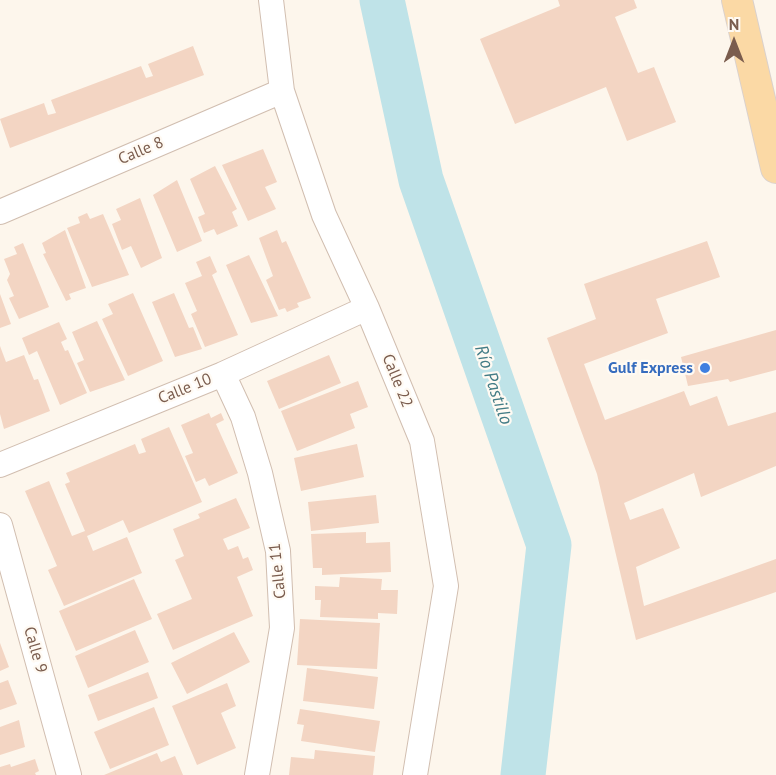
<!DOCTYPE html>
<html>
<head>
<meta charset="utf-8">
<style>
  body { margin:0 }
  #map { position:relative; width:776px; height:775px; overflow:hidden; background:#fdf6ec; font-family:"PT Sans",sans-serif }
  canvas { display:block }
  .north { position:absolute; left:704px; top:12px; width:60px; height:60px; -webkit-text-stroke:4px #fffaf3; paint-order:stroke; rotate:0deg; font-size:16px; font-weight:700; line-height:24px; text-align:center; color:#7a5c4d }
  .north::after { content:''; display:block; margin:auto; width:21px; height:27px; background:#7a5c4d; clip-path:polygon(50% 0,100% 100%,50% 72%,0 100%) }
</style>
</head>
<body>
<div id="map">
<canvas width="776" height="775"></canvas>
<div class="north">N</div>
</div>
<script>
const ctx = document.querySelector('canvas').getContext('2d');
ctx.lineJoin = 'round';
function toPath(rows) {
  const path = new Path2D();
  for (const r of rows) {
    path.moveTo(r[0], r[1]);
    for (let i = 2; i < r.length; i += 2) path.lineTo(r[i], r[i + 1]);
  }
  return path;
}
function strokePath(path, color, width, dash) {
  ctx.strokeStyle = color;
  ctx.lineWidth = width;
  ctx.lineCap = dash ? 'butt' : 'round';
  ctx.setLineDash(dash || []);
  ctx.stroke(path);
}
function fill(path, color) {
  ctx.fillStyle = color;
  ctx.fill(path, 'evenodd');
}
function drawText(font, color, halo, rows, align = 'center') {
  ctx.font = font + ' "PT Sans",sans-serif';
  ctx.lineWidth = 4.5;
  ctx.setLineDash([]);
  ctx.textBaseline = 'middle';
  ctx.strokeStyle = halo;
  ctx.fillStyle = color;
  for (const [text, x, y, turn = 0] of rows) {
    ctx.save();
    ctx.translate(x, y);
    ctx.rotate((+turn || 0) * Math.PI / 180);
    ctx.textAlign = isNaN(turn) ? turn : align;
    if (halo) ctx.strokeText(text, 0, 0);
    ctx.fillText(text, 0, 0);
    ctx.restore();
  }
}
const river = toPath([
  [382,0,421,180,549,545,523,775]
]);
const building = toPath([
  [558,0,634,0,637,8,615,17,638,73,654,67,676,122,627,141,606,87,515,124,480,39,560,6],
  [193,46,204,75,10,148,0,119,44,103,48,115,56,113,51,100,141,66,146,78,153,76,148,64],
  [263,149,277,182,265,187,276,209,248,221,222,165],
  [215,166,237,209,232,212,238,226,217,235,214,229,204,233,198,217,205,214,190,179],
  [177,180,202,241,177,252,153,195],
  [140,198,162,258,141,268,131,246,122,250,112,224,121,220,116,209],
  [87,213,90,219,103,214,129,275,92,287,67,228,80,223,78,217],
  [65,230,86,288,69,294,71,299,66,301,43,254,46,253,42,243],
  [277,230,282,243,286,241,311,298,297,303,299,307,287,312,285,308,279,310,266,280,273,276,259,238],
  [707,241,720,277,656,299,668,333,584,364,605,420,684,391,690,406,717,396,728,426,776,412,776,466,701,497,694,473,624,503,630,520,663,508,680,548,636,567,644,606,776,559,776,592,636,640,597,474,547,338,596,319,584,284],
  [23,243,49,307,19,319,9,298,14,296,7,280,10,274,4,259,17,254,14,247],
  [249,255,278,316,251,323,226,265],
  [210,256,217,272,212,275,238,335,205,347,191,314,197,311,185,283,202,276,196,262],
  [133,293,163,361,128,376,102,319,113,314,108,304],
  [174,293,189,328,193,327,202,349,175,357,152,302],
  [0,294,11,324,0,328],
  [97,321,125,380,90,392,77,363,84,360,72,332],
  [59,322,67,339,61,342,65,351,68,350,87,393,60,405,37,351,29,355,22,338],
  [776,330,776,370,730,382,728,379,688,386,681,357],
  [0,346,6,362,24,355,34,380,38,379,50,411,4,429,0,414],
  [329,355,341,383,279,409,267,381],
  [358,381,368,407,350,414,355,428,297,451,281,411],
  [209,413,211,418,221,413,224,420,216,424,238,473,209,486,205,478,196,482,185,456,193,453,181,425],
  [169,427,202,502,129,533,123,520,87,536,93,551,127,537,142,573,64,606,48,570,57,566,25,491,49,481,72,536,85,531,65,484,70,482,66,473,135,444,139,454,146,452,141,439],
  [357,444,364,477,301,491,294,458],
  [376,495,379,523,311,531,308,502],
  [236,498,250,528,223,539,228,550,238,546,243,559,248,557,253,570,237,577,253,616,173,650,157,614,192,599,175,560,184,556,173,529,200,518,198,514],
  [366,532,366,543,390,542,391,572,322,575,322,568,313,568,311,534],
  [340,577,382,579,381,590,398,590,397,614,378,613,378,619,320,617,321,600,315,600,315,586,339,587],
  [134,579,152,619,76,651,59,611],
  [300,619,380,623,377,669,297,665],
  [135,630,149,662,88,688,75,656],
  [234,632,250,662,187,694,171,663],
  [0,643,9,667,0,671],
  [307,668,378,677,374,709,303,701],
  [148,672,158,698,98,721,88,695],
  [8,680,17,704,0,710,0,683],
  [227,683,236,706,221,713,236,748,197,765,172,706],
  [154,707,169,745,110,769,94,732],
  [300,709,380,721,375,752,301,741,304,725,297,724],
  [19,720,25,747,0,755,0,727],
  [315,750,375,756,373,775,289,775,291,757,314,759],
  [157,753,161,762,175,756,183,775,104,775],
  [35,759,39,771,35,773,36,775,0,775,0,767,10,764,11,767]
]);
const minor = toPath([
  [271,0,282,91,324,215,367,308,422,441,446,586,415,775],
  [0,212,282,91],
  [223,374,243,417,260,473,278,551,282,628,257,775],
  [0,465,223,374,367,308],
  [0,525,69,775]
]);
const major = toPath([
  [737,0,776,168]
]);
const markers = [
  [705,368,6,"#3f7fe0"]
];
const streetNames = [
  ["Calle 8",141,151,-23],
  ["Calle 22",397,381,68],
  ["Calle 10",185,389,-22],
  ["Calle 11",278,571,-96],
  ["Calle 9",35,650,74]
];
const shopNames = [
  ["Gulf Express",693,368]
];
const waterNames = [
  ["Río Pastillo",493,385,71]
];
strokePath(river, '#bfe3e8', 45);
fill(building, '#f3d5c3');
strokePath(minor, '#d1beb0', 26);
strokePath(major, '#dad1cd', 32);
strokePath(minor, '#fff', 24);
strokePath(major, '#fbd9a5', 30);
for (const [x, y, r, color] of markers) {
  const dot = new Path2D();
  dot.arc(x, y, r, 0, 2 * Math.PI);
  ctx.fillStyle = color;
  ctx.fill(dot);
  strokePath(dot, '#fffaf3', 2);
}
drawText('16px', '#7a5c4d', '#fffaf3', streetNames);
drawText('bold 16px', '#366cbe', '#fffaf3', shopNames, 'right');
drawText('italic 18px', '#437c86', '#fffaf3', waterNames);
</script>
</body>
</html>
